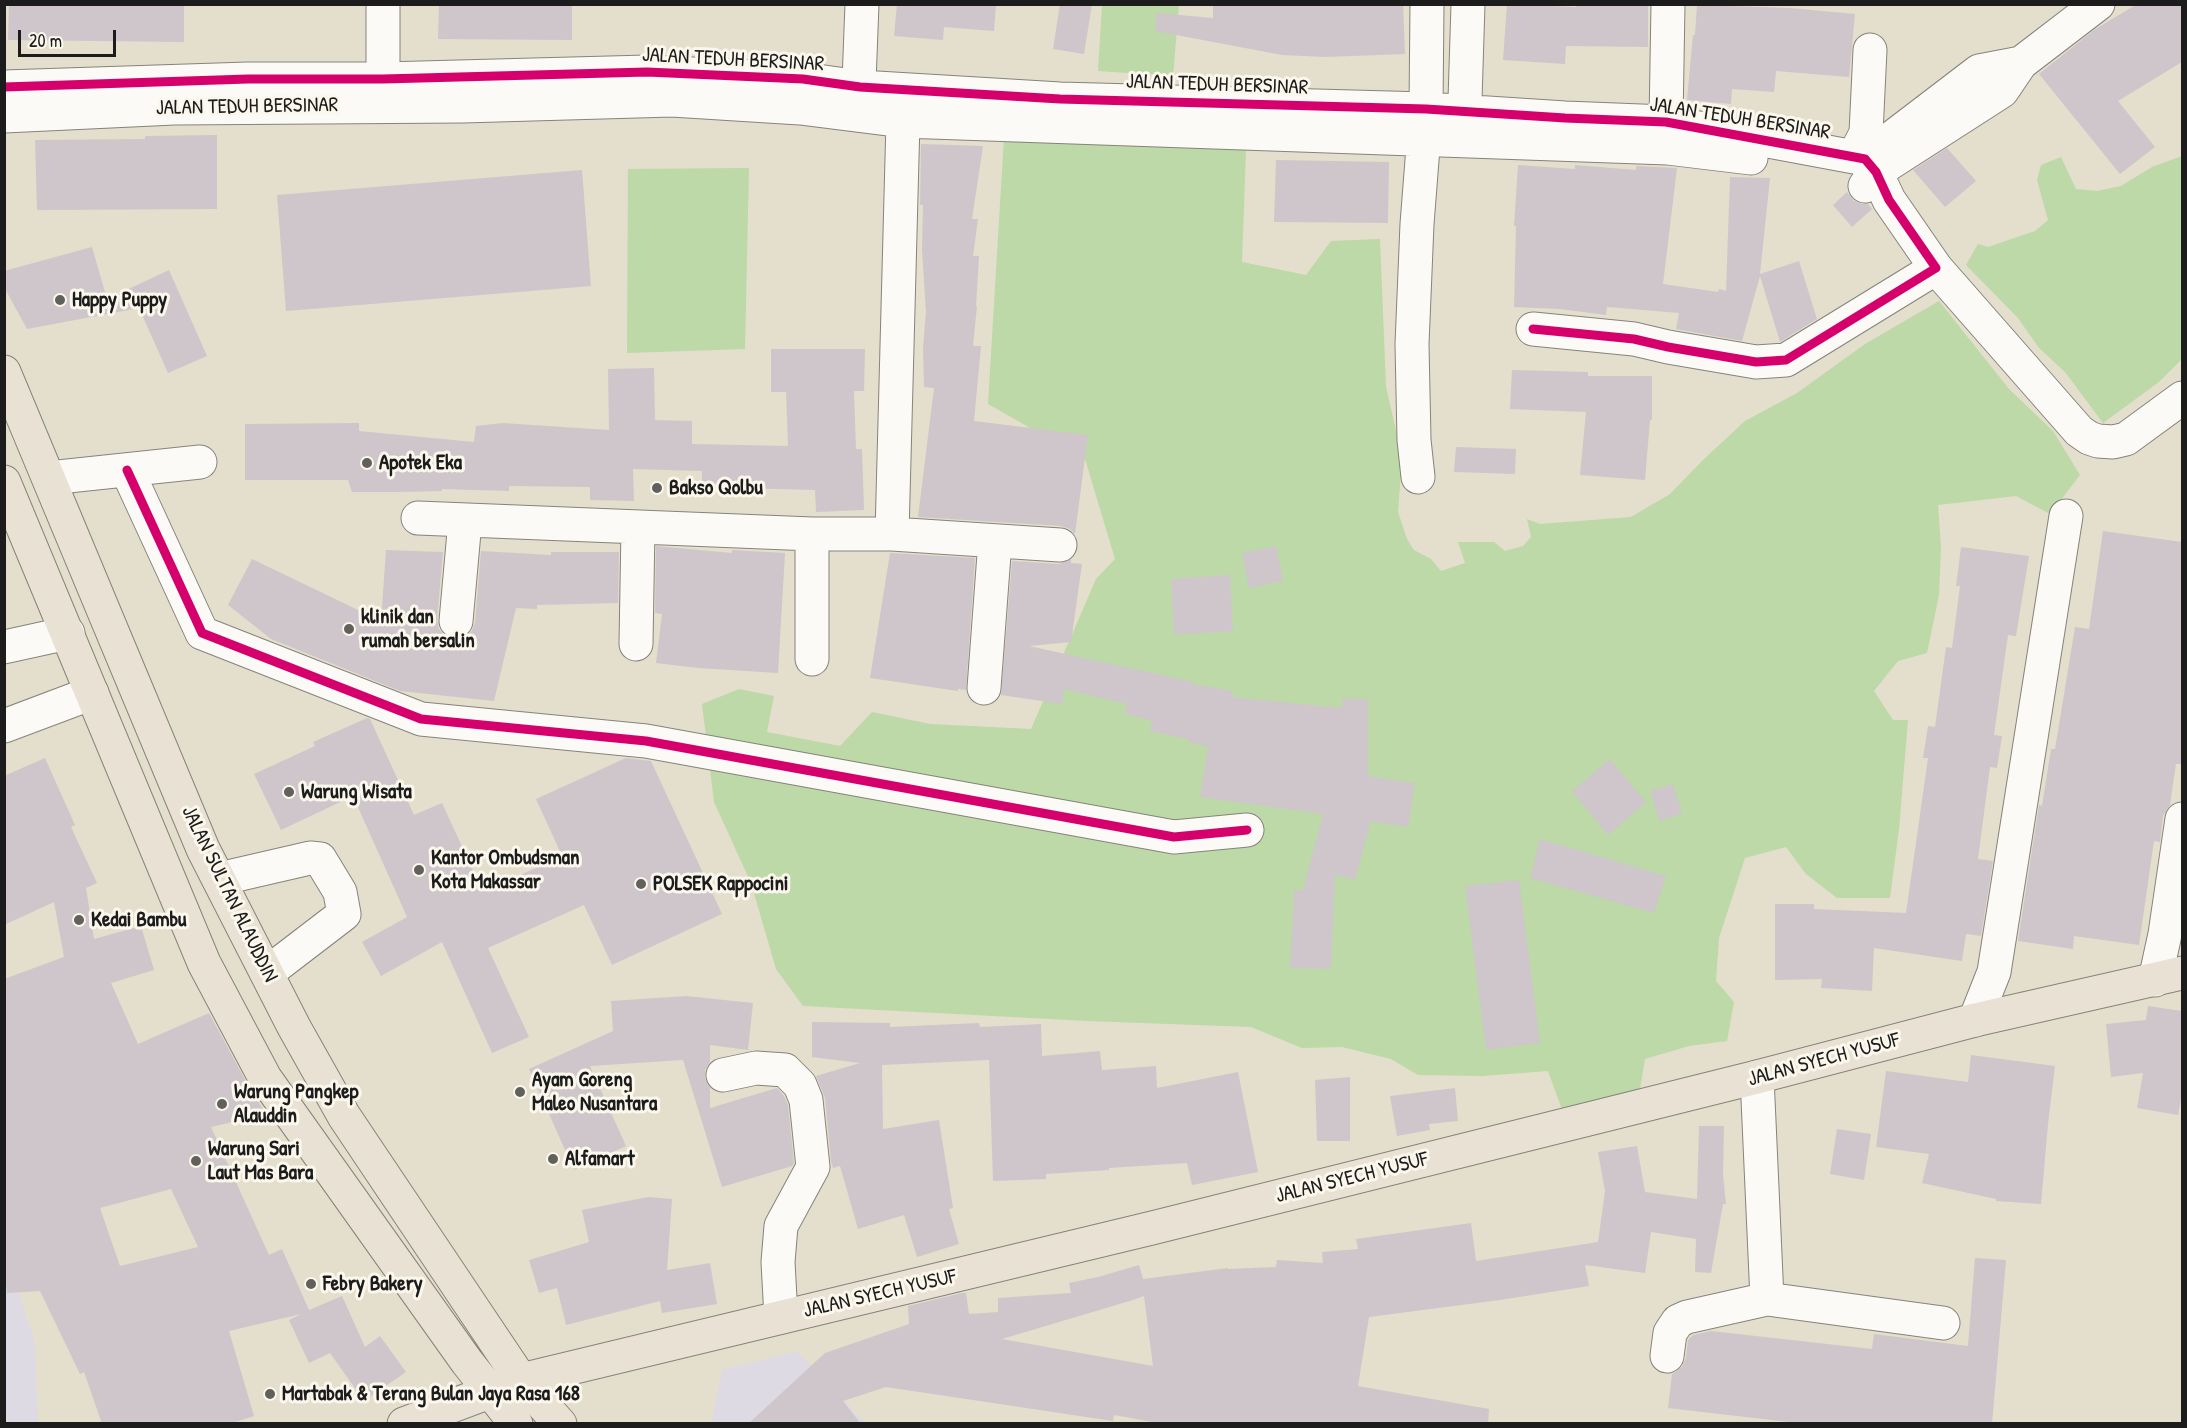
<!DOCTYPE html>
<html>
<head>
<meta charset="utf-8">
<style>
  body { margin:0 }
  #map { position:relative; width:2187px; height:1428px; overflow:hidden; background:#e4decc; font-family:"Patrick Hand",sans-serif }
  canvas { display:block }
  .frame { position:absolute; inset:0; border:6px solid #1c1c1c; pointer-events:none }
  .scale { position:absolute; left:18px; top:30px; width:98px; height:27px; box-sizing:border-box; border:3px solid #1c1c1c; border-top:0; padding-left:8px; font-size:18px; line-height:21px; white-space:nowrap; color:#1c1c1c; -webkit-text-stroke:4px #fbf7ec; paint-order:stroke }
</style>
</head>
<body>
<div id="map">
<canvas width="2187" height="1428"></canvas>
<div class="frame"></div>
<div class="scale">20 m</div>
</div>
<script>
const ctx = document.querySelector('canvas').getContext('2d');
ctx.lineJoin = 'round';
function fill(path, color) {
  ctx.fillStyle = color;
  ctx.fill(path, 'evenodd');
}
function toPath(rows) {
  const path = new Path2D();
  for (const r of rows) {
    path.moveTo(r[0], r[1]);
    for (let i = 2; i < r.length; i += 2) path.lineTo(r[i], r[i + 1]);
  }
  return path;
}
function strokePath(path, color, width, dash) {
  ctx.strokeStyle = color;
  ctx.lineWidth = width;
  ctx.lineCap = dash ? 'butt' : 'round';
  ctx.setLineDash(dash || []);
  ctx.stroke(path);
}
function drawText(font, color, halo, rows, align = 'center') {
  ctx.font = font + ' "Patrick Hand",sans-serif';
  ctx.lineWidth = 6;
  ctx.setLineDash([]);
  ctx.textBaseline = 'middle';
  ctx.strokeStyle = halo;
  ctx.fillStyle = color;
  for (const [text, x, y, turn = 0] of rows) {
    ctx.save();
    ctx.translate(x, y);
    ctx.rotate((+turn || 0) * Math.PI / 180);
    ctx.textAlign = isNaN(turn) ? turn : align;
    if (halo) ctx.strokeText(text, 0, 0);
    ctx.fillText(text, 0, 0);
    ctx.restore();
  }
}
const built = toPath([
  [4,1247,35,1343,38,1423,5,1423],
  [797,1351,865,1423,711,1424,722,1370]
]);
const green = toPath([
  [1102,5,1179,5,1173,76,1098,71],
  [1004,137,1246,150,1242,262,1306,275,1331,241,1380,239,1386,387,1402,457,1398,512,1407,539,1414,550,1431,559,1441,571,1465,563,1458,542,1494,542,1505,551,1523,546,1531,537,1527,519,1540,524,1631,517,1670,494,1704,459,1745,421,1797,393,1865,344,1939,301,2009,389,2053,431,2080,475,2050,514,2016,496,1938,505,1941,547,1939,595,1927,653,1898,661,1874,691,1893,720,1908,720,1899,829,1890,898,1837,898,1806,874,1786,847,1745,858,1719,938,1716,981,1734,1002,1727,1041,1689,1046,1645,1059,1640,1089,1623,1117,1565,1118,1548,1071,1483,1076,1418,1075,1391,1059,1342,1047,1302,1048,1251,1027,1088,1021,803,1006,776,969,751,883,714,802,702,704,739,689,774,696,767,732,840,746,872,712,930,724,1031,729,1096,579,1115,559,1085,459,988,404],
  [2182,156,2182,359,2159,382,2103,423,2065,372,2039,348,2018,318,1966,265,1978,244,1988,247,2035,231,2048,220,2037,180,2041,165,2061,157,2076,189,2097,191,2121,186,2152,167],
  [749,168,745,349,627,353,628,169]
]);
const building = toPath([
  [9,4,184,4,184,42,8,40],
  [439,4,572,4,572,40,438,39],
  [897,4,996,4,994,31,944,27,943,40,894,36],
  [1060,4,1092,4,1084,54,1053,49],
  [1213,4,1403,4,1405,54,1326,57,1282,55,1155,31,1157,13,1213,18],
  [1507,4,1576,7,1576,4,1648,4,1648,47,1566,46,1565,64,1503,60],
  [2137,4,2182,4,2182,62,2118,101,2155,147,2120,174,2039,74,2094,30],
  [1697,5,1790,8,1855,14,1849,77,1776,71,1774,92,1732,89,1731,104,1687,100,1693,35,1695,35],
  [217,135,217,209,37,210,35,140,145,139,145,136],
  [921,144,983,146,972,219,978,219,973,256,979,256,976,306,977,306,973,346,981,346,974,421,1088,435,1075,534,1070,529,1061,526,918,517,934,388,924,387,923,348,926,312,922,249,923,205,920,205],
  [1947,148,1976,181,1945,207,1913,170],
  [1276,160,1389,162,1388,223,1274,222],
  [1518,165,1575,169,1575,165,1636,170,1636,166,1677,168,1663,284,1718,292,1719,289,1726,291,1730,177,1770,178,1760,274,1799,261,1817,319,1780,342,1760,276,1742,341,1676,329,1679,313,1607,307,1606,315,1560,309,1514,307,1516,226,1514,226],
  [582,170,591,286,286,311,277,195],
  [1847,192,1854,201,1862,204,1868,204,1872,209,1852,227,1833,205],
  [92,247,107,299,169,270,207,356,168,373,139,308,27,329,4,287,4,271],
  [771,349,865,349,864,391,854,391,856,449,862,449,864,510,816,512,815,490,737,488,738,485,702,484,702,471,633,469,634,501,590,500,590,487,509,486,509,491,442,489,442,491,397,492,352,492,348,480,245,480,245,424,359,423,359,431,474,442,476,426,502,423,609,430,608,369,654,368,655,420,692,421,692,444,788,446,786,392,771,392],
  [1512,370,1588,372,1588,376,1652,376,1652,420,1650,420,1645,480,1580,475,1586,412,1510,409],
  [1456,447,1516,449,1515,474,1454,472],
  [2103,531,2182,542,2182,764,2176,764,2170,805,2163,816,2160,842,2154,841,2139,945,2074,936,2073,949,2018,941,2039,805,2042,806,2051,749,2055,749,2075,627,2089,629],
  [656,546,732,553,732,550,785,553,778,673,698,668,656,663,662,614,655,613],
  [1276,546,1283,581,1249,588,1242,553],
  [1961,547,2029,556,2016,636,2008,635,1994,735,2002,736,1997,768,1990,767,1978,859,1993,861,1981,936,1966,934,1962,961,1874,948,1872,991,1821,988,1822,979,1775,980,1775,904,1814,904,1814,909,1906,913,1928,758,1923,758,1928,726,1935,727,1946,647,1952,648,1960,586,1956,586],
  [386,550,443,552,437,620,439,629,445,636,454,640,464,638,471,632,475,623,481,551,551,555,551,552,619,552,618,603,537,605,537,609,516,608,494,701,400,691,271,639,228,605,252,559,381,621],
  [890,553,975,558,966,690,958,689,958,691,870,678],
  [1071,559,1071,563,1082,564,1071,642,1029,646,1194,682,1193,684,1233,691,1232,697,1342,708,1342,699,1368,699,1368,776,1415,783,1408,827,1371,821,1355,880,1335,875,1331,969,1290,968,1294,890,1303,890,1323,814,1200,797,1208,746,1188,742,1188,739,1150,731,1152,721,1124,713,1127,704,1064,689,1062,704,1001,695,1012,561,1059,564],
  [1230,575,1233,631,1174,635,1171,579],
  [367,718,370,719,414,815,442,803,483,892,562,856,536,799,626,758,651,761,722,914,612,965,584,905,488,948,529,1037,492,1053,442,942,381,976,362,942,407,917,353,796,281,830,254,774,315,746,313,742],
  [45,758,75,825,71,827,97,883,86,888,94,939,141,926,154,970,111,983,138,1044,209,1013,249,1087,266,1114,211,1127,269,1255,282,1249,309,1310,342,1296,365,1347,380,1336,406,1372,364,1401,330,1353,309,1363,289,1320,301,1314,229,1331,254,1416,229,1424,102,1424,84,1372,80,1374,40,1291,7,1293,4,1266,4,979,64,957,54,902,4,925,4,776],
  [171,1189,198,1247,120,1266,100,1208],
  [1610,759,1646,802,1608,835,1572,791],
  [1673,784,1682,813,1659,821,1650,791],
  [1540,839,1666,876,1654,913,1530,878],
  [1519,880,1540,1043,1486,1050,1465,886],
  [686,996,753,1003,748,1050,710,1045,710,1062,705,1070,705,1078,710,1088,710,1108,777,1088,784,1096,788,1105,794,1163,792,1166,722,1187,683,1060,590,1066,626,1146,574,1170,529,1069,613,1031,611,1001],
  [2148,1006,2182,1011,2182,1093,2178,1115,2137,1108,2143,1073,2111,1077,2106,1024,2146,1020],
  [812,1022,890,1023,890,1027,979,1023,980,1027,1041,1024,1042,1056,1100,1051,1102,1070,1156,1066,1157,1088,1238,1072,1258,1172,1192,1185,1187,1163,1109,1168,1109,1170,1046,1174,1046,1179,993,1181,989,1060,882,1065,883,1129,939,1120,953,1208,949,1209,959,1244,917,1257,904,1215,858,1229,840,1166,833,1168,831,1161,825,1098,816,1076,860,1063,812,1057],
  [1971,1055,2055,1066,2048,1124,2041,1204,1996,1201,1996,1199,1922,1183,1929,1154,1876,1147,1886,1071,1968,1082],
  [1350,1077,1350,1141,1317,1141,1315,1080],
  [1455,1088,1458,1121,1429,1124,1430,1130,1397,1136,1390,1096],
  [1699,1126,1724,1126,1723,1175,1726,1204,1723,1204,1711,1273,1695,1272,1696,1239,1651,1232,1645,1273,1585,1265,1589,1286,1500,1300,1369,1317,1358,1386,1489,1409,1488,1424,1163,1424,1114,1415,1113,1421,886,1387,843,1401,861,1424,748,1424,825,1353,909,1324,908,1306,962,1293,966,1293,969,1314,998,1312,998,1298,1071,1293,1069,1283,1098,1277,1139,1265,1143,1279,1228,1268,1228,1269,1276,1267,1277,1260,1323,1263,1322,1252,1358,1249,1356,1239,1471,1223,1476,1261,1598,1242,1605,1191,1598,1152,1637,1146,1645,1192,1697,1199],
  [1144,1296,1153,1366,1002,1339,1133,1300],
  [1837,1129,1871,1134,1864,1180,1830,1174],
  [648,1197,672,1199,667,1270,710,1263,717,1304,662,1313,660,1301,566,1325,557,1288,539,1293,529,1260,589,1242,582,1210],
  [1975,1258,2006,1260,1992,1424,1806,1424,1668,1408,1672,1374,1682,1367,1686,1358,1688,1340,1693,1335,1711,1331,1872,1349,1874,1334,1968,1346]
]);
const minor = toPath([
  [383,4,383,101],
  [4,87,248,79,383,79,647,72,803,79,860,87,1060,99,1426,109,1565,118,1666,122,1865,159,1876,172,1889,200,1936,268,1786,360,1756,362,1668,347,1634,339,1533,329],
  [858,108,862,4],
  [4,116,174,108,463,106,672,100,800,108,903,121,1668,148,1751,158],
  [1666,122,1668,4],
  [1464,132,1468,4],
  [1869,155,1979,71,2021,63],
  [1854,156,1866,133,1870,50],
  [1865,186,1876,172,2002,91,2021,63,2098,4],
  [1936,268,2079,431,2089,438,2098,441,2113,442,2126,439,2182,398],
  [127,470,202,633,421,719,646,741,1174,837,1247,830],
  [1418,477,1414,440,1412,344,1417,224,1426,109,1427,4],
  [49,478,200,462],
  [418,518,812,534,892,534,1060,545],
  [812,534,812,659],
  [892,534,903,121],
  [456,621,465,521],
  [636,644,638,528],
  [4,647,68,633],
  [984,688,995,541],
  [4,726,92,693],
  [219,879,310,858,320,859,340,892,344,914,267,973],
  [2155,980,2165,934,2182,819],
  [1975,1020,1994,972,2066,516],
  [723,1075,756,1068,785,1070,800,1085,806,1100,813,1167,781,1226,778,1262,781,1317],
  [1767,1299,1943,1323],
  [1667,1356,1670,1333,1678,1321,1687,1317,1767,1299,1757,1077]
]);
const major = toPath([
  [404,1424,521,1380,1152,1228,1757,1077,1975,1020,2182,973]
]);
const highway = toPath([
  [4,372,203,849,294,1027,344,1116,521,1380,560,1424],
  [4,482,204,963,265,1078,467,1362,516,1424]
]);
const cycleway = toPath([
  [4,87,248,79,383,79,647,72,803,79,860,87,1060,99,1426,109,1565,118,1666,122,1865,159,1876,172,1889,200,1936,268,1786,360,1756,362,1668,347,1634,339,1533,329],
  [127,470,202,633,421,719,646,741,1174,837,1247,830]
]);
const markers = [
  [60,300,6,"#62605a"],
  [367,463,6,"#62605a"],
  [657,488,6,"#62605a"],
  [349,629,6,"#62605a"],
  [289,792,6,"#62605a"],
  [419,870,6,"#62605a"],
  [641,884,6,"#62605a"],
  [79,920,6,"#62605a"],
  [520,1092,6,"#62605a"],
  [222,1104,6,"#62605a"],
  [553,1159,6,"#62605a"],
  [196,1161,6,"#62605a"],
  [311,1284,6,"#62605a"],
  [270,1394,6,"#62605a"]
];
const streetNames = [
  ["JALAN TEDUH BERSINAR",733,60,3],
  ["JALAN TEDUH BERSINAR",1217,85,2],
  ["JALAN TEDUH BERSINAR",247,107,-1],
  ["JALAN TEDUH BERSINAR",1740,119,9],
  ["JALAN SULTAN ALAUDDIN",229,894,64],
  ["JALAN SYECH YUSUF",1824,1060,-15],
  ["JALAN SYECH YUSUF",1352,1178,-14],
  ["JALAN SYECH YUSUF",880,1294,-13]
];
const poiNames = [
  ["Happy Puppy",72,300],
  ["Apotek Eka",379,463],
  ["Bakso Qolbu",669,488],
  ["klinik dan",361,617],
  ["rumah bersalin",361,641],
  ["Warung Wisata",301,792],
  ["Kantor Ombudsman",431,858],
  ["Kota Makassar",431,882],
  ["POLSEK Rappocini",653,884],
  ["Kedai Bambu",91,920],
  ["Ayam Goreng",532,1080],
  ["Maleo Nusantara",532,1104],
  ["Warung Pangkep",234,1092],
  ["Alauddin",234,1116],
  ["Warung Sari",208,1149],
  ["Laut Mas Bara",208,1173],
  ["Alfamart",565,1159],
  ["Febry Bakery",323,1284],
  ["Martabak & Terang Bulan Jaya Rasa 168",282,1394]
];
fill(built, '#dedae4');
fill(green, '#bcd9a7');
fill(building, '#cec6ca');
strokePath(minor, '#86837a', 35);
strokePath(major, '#86837a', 35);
strokePath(highway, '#86837a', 35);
strokePath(minor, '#fbfaf7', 33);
strokePath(major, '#e9e1d4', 33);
strokePath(highway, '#e9e1d4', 33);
strokePath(cycleway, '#d6006c', 9);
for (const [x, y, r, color] of markers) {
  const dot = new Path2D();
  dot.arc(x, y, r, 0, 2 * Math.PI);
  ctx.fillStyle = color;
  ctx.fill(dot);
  strokePath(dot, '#fbf7ec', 2);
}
drawText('21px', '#1c1c1c', '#fbf7ec', streetNames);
drawText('bold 21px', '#1c1c1c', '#fbf7ec', poiNames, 'left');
</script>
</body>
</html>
